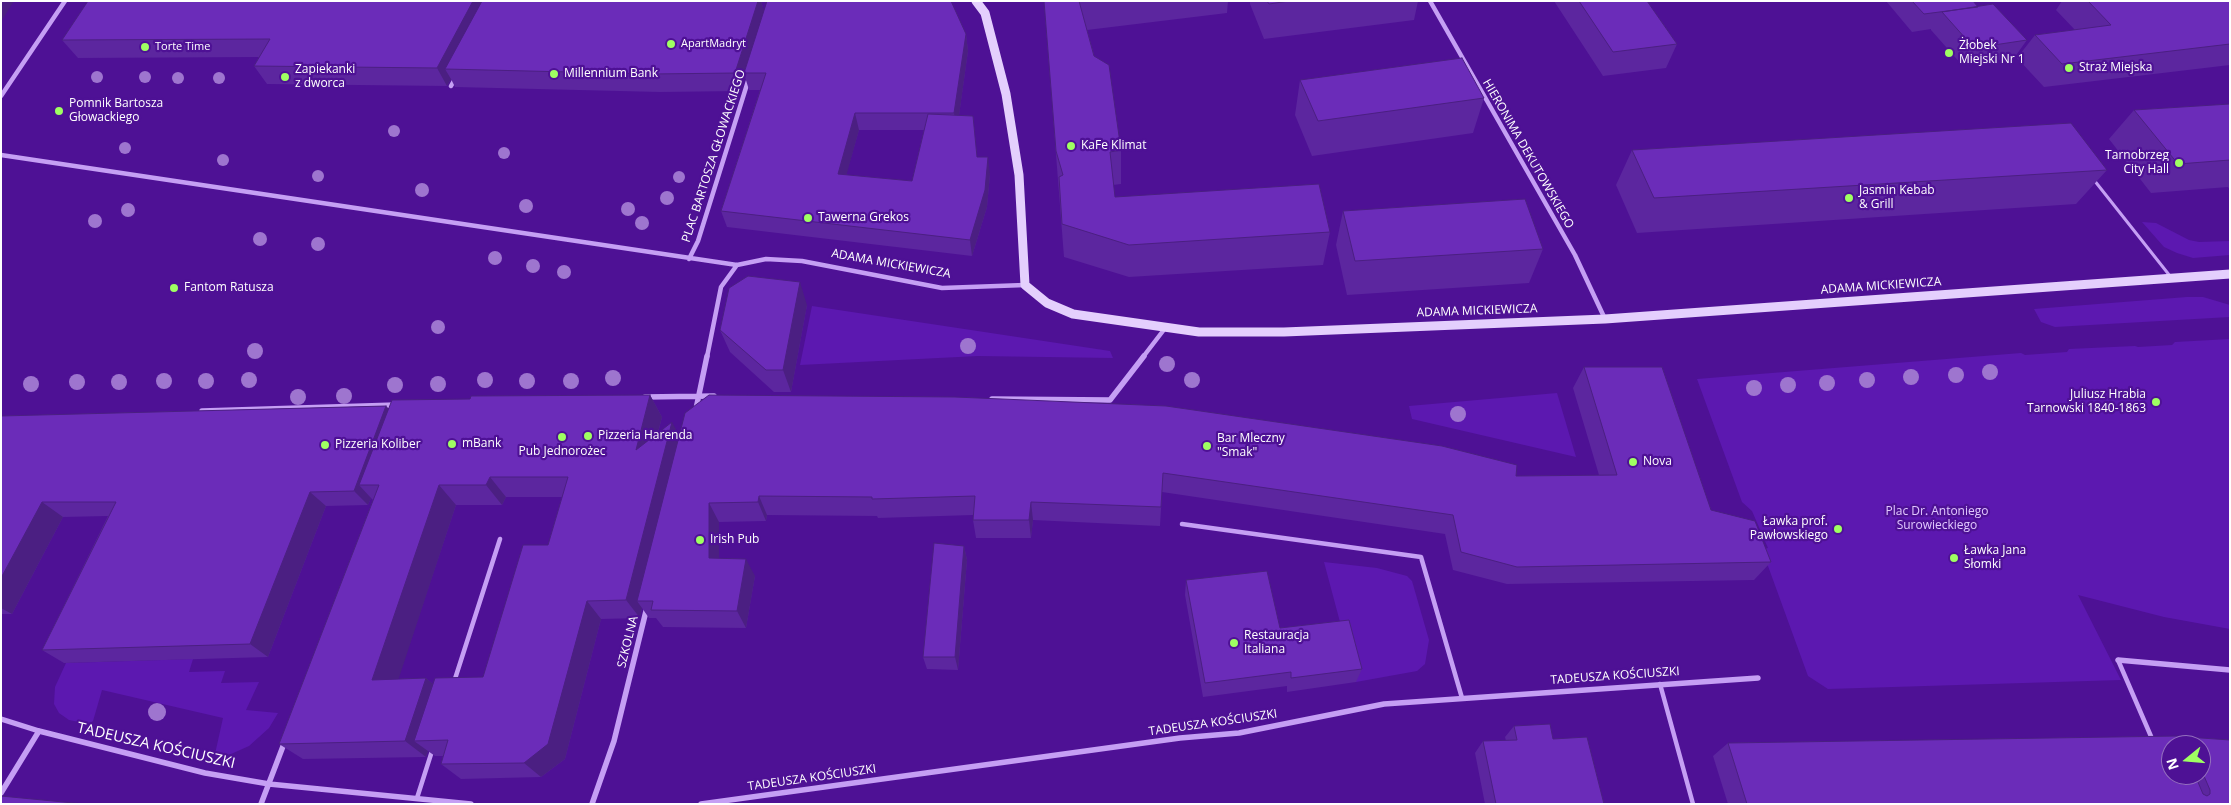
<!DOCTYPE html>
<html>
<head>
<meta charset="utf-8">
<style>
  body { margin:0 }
  #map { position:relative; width:2231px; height:805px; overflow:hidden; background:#4e1195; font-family:"Open Sans",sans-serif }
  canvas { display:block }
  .frame { position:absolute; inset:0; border:2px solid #fff; pointer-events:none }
  .north { position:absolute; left:2161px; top:735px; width:50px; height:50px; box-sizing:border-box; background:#4e1195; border:1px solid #9570bf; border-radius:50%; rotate:253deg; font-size:14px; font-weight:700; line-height:20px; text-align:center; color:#fff }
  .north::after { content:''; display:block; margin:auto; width:18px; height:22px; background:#9fff62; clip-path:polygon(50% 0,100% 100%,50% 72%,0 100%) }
</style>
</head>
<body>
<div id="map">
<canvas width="2231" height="805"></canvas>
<div class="frame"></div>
<div class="north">N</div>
</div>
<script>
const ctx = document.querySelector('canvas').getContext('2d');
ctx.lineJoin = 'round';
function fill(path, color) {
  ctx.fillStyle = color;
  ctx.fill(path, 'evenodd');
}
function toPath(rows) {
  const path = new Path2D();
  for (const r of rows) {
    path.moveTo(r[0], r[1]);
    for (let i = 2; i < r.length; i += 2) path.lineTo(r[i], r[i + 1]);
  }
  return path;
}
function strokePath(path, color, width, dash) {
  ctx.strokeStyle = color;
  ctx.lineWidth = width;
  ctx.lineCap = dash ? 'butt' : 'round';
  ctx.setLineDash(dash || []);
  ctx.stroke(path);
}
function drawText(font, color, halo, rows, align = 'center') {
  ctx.font = font + ' "Open Sans",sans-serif';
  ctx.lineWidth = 4.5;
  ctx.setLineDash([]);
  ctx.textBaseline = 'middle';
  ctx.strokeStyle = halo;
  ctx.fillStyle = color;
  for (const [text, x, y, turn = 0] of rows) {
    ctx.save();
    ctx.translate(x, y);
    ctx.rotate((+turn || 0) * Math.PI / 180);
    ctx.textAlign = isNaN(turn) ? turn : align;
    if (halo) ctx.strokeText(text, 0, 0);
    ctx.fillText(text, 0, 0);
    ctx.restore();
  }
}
const green = toPath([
  [2142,222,2156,223,2189,240,2199,242,2230,241,2230,255,2193,258,2177,253,2164,247],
  [2187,297,2203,297,2230,305,2230,317,2055,327,2041,322,2034,309],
  [812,306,1110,351,1113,358,978,356,800,365],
  [2230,339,2230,629,2164,617,2078,595,2121,680,1828,689,1808,676,1764,555,1763,549,1768,548,1752,511,1742,502,1697,379,2021,353,2025,355,2067,352,2069,349,2135,346,2138,347,2172,345,2175,342],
  [1557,393,1576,457,1412,419,1409,406],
  [1324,562,1377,568,1407,576,1412,581,1429,640,1425,664,1417,671,1356,682],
  [193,659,189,672,225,671,221,683,259,682,246,710,278,713,269,728,249,746,231,754,216,757,215,754,223,718,102,690,93,721,89,724,69,720,59,713,54,704,55,687,66,663]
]);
const laneFar1 = toPath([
  [2094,180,2170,276]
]);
const lane = toPath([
  [1182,524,1421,557,1462,698],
  [2118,660,2153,741],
  [454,682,500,539],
  [1660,684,1693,804],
  [417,798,432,751]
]);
const streetFar1 = toPath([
  [1430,1,1575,255,1605,319],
  [451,86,456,77],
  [1,96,65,1],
  [1,155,737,265,766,259,802,261,942,288,1025,285],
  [689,259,698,241,749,78],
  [707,357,721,287,737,265],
  [1143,357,1166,327]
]);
const street = toPath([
  [645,397,714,396],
  [992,399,1110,400,1144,356],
  [696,409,707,356],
  [202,411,396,405],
  [2118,660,2230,670],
  [1,719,39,731,205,773,269,784,471,804],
  [1,793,39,731],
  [261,804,285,741],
  [592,804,614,741,647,607],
  [701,804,1180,738,1239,733,1384,704,1758,678]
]);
const secondary = toPath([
  [976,1,985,13,1006,94,1019,175,1025,285,1047,303,1073,314,1199,332,1284,332,1605,319,2230,274]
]);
const trees = [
  [97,77,6],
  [145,77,6],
  [178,78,6],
  [219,78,6],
  [394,131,6],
  [125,148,6],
  [504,153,6],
  [223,160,6],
  [318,176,6],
  [679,177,6],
  [422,190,7],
  [667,198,7],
  [526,206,7],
  [628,209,7],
  [128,210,7],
  [95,221,7],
  [642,223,7],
  [260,239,7],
  [318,244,7],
  [495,258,7],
  [533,266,7],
  [564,272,7],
  [438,327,7],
  [968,346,8],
  [255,351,8],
  [1167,364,8],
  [1990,372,8],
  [1956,375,8],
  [1911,377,8],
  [613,378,8],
  [249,380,8],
  [485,380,8],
  [1192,380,8],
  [1867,380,8],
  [164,381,8],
  [206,381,8],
  [527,381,8],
  [571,381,8],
  [77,382,8],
  [119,382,8],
  [1827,383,8],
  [31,384,8],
  [438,384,8],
  [395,385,8],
  [1788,385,8],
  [1754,388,8],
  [344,396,8],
  [298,397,8],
  [1458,414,8],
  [157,712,9]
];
const wall = toPath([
  [88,1,761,1,764,12,966,34,968,51,959,115,973,116,977,157,990,174,987,207,972,256,727,227,721,211,760,90,749,90,745,77,741,91,660,92,455,87,451,79,447,86,267,84,254,66,259,57,78,58,62,40],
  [859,130,924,130,912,181,846,175],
  [1044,1,1228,1,1227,13,1087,30,1121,150,1121,184,1113,185,1115,197,1330,232,1323,265,1129,277,1064,257],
  [1250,1,1418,1,1414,20,1264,39,1250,4],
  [1554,1,1647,1,1677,44,1666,68,1603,76],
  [1886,1,1973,1,1978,7,2027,40,2014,58,1962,65,1931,30,1931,29,1912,32],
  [2062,1,2230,1,2230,65,2044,87,2017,58,2035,35,2075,30,2056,10],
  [1300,80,1484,98,1473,133,1312,156,1295,115],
  [2230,104,2230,190,2228,187,2151,193,2109,139,2134,110],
  [1632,150,2107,170,2076,204,1637,233,1616,185],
  [1343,211,1543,249,1529,283,1347,295,1336,245],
  [807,305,791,392,774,392,730,352,720,330],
  [1584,367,1711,510,1771,562,1754,580,1507,584,1453,570,1445,534,1162,492,1160,526,1033,520,1031,538,976,538,973,520,973,515,878,518,877,516,767,515,766,521,719,522,719,558,755,576,746,628,663,627,656,618,649,618,642,608,640,618,601,619,565,759,541,777,461,779,441,764,443,756,435,756,428,751,426,757,303,759,279,744,373,500,371,498,368,505,326,506,268,657,64,663,42,650,108,516,63,517,12,614,1,614,1,416,386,406,389,409,650,395,662,417,658,433,680,436,1516,476,1599,475,1573,388],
  [506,497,562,497,548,545,483,677,433,684,426,678,398,679,456,505,502,505],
  [964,546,967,560,958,670,927,669,923,657],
  [1186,580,1280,628,1362,669,1356,682,1287,692,1287,686,1203,697,1185,595],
  [1514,726,1553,739,1604,804,1485,804,1475,753,1483,741,1506,741,1505,737],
  [2178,736,2180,741,2187,737,2230,740,2230,804,1728,804,1713,756,1728,743],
  [2171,745,2201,745,2201,775,2171,775]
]);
const shadedWall = toPath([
  [1,1,14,1,1,22],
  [473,1,491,1,445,69,451,79,447,86,437,68],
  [758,1,761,1,765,14,744,73,745,77,741,91,735,73],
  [966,34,968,51,957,130,954,113],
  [855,113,859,130,842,191,838,174],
  [988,157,990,174,987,207,972,256,970,240],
  [800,282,807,305,791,392,783,370],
  [650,395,662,417,648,470,636,450],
  [386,406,400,422,359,485,371,498,368,505,354,491],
  [672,422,683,442,637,601,642,608,640,618,626,600],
  [490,477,506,497,502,505,486,485],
  [439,485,456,505,393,696,372,680],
  [310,492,326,506,268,657,250,644],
  [759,496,767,515,766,521,758,502],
  [42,502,63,517,12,614,1,608,1,578],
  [1031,502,1033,520,1031,538,1029,520],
  [709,503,719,522,719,576,709,558],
  [964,546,967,560,958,670,955,657],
  [746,559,755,576,746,628,737,611],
  [587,601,601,619,565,759,541,777,524,763],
  [426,678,446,695,414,741,428,751,426,757,405,741]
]);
const building = toPath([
  [88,1,473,1,437,68,254,66,270,39,62,40,88,1],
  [482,1,758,1,735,73,653,74,445,69,482,1],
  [767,1,951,1,966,34,954,113,855,113,838,174,912,181,928,114,973,116,977,157,988,157,985,190,970,240,721,211,766,73,744,73,767,1],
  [1044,1,1079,1,1094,56,1109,65,1121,150,1110,152,1115,197,1319,184,1330,232,1129,245,1062,224,1059,177,1063,175,1056,151,1044,1],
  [1267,1,1289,1,1269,4,1267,1],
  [1579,1,1647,1,1677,44,1613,52,1579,1],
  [1912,1,1973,1,1978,7,1924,14,1912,1],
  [2088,1,2230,1,2230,44,2062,64,2035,35,2111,25,2088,1],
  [1993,4,2027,40,1974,48,1942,12,1993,4],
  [1462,58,1484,98,1318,121,1300,80,1462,58],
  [2230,104,2230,160,2178,164,2134,110,2230,104],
  [2071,123,2107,170,1654,198,1632,150,2071,123],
  [1525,199,1543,249,1355,261,1343,211,1525,199],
  [748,276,800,282,783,370,766,370,720,330,729,288,748,276],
  [1584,367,1662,367,1711,510,1755,521,1771,562,1517,567,1461,552,1453,515,1163,473,1161,507,1031,502,1029,520,973,520,975,496,872,499,872,497,759,496,758,502,709,503,709,558,746,559,737,611,651,610,653,601,637,601,685,413,709,395,955,397,1166,406,1442,446,1517,465,1516,476,1617,475,1584,367],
  [650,395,636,450,672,422,626,600,587,601,548,744,524,763,441,764,448,740,414,741,435,678,483,677,523,545,548,545,568,477,490,477,486,485,439,485,372,680,426,678,405,741,279,744,379,485,359,485,392,400,470,399,471,396,650,395],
  [386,406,354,491,310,492,250,644,42,650,116,502,42,502,1,578,1,416,386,406],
  [934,543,964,546,955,657,923,657,934,543],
  [1267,571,1280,628,1349,620,1362,669,1291,678,1291,672,1205,683,1186,580,1267,571],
  [1550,724,1553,739,1587,737,1604,804,1496,804,1483,741,1517,740,1514,726,1550,724],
  [2178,736,2181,745,2171,745,2171,775,2195,775,2203,794,2207,796,2210,794,2210,790,2201,769,2201,745,2190,745,2187,737,2230,740,2230,804,1747,804,1728,743,2178,736],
  [1,796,84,804,1,804,1,796]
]);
const markers = [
  [671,44,5,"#9fff62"],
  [145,47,5,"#9fff62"],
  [1949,53,5,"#9fff62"],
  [2069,68,5,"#9fff62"],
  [554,74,5,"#9fff62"],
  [285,77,5,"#9fff62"],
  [59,111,5,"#9fff62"],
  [1071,146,5,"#9fff62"],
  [2179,163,5,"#9fff62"],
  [1849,198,5,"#9fff62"],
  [808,218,5,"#9fff62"],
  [174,288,5,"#9fff62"],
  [2156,402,5,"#9fff62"],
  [588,436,5,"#9fff62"],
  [562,437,5,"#9fff62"],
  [452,444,5,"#9fff62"],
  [325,445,5,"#9fff62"],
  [1207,446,5,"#9fff62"],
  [1633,462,5,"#9fff62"],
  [1838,529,5,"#9fff62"],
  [700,540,5,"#9fff62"],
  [1954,558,5,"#9fff62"],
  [1234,643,5,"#9fff62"]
];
const farPoinames = [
  ["ApartMadryt",681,44],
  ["Torte Time",155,47]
];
const poiNames = [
  ["Żłobek",1959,46],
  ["Miejski Nr 1",1959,60],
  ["Straż Miejska",2079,68],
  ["Zapiekanki",295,70],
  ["z dworca",295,84],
  ["Millennium Bank",564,74],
  ["Pomnik Bartosza",69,104],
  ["Głowackiego",69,118],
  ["KaFe Klimat",1081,146],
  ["Tarnobrzeg",2169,156,"right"],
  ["City Hall",2169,170,"right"],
  ["Jasmin Kebab",1859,191],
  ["& Grill",1859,205],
  ["Tawerna Grekos",818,218],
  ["Fantom Ratusza",184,288],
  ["Juliusz Hrabia",2146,395,"right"],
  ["Tarnowski 1840-1863",2146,409,"right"],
  ["Pizzeria Harenda",598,436],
  ["Bar Mleczny",1217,439],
  ["\"Smak\"",1217,453],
  ["mBank",462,444],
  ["Pizzeria Koliber",335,445],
  ["Pub Jednorożec",562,452,"center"],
  ["Nova",1643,462],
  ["Ławka prof.",1828,522,"right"],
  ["Pawłowskiego",1828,536,"right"],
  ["Irish Pub",710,540],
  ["Ławka Jana",1964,551],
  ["Słomki",1964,565],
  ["Restauracja",1244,636],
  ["Italiana",1244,650]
];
const streetNames = [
  ["HIERONIMA DEKUTOWSKIEGO",1528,154,60],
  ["PLAC BARTOSZA GŁOWACKIEGO",714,156,-72],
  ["ADAMA MICKIEWICZA",891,264,10],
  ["ADAMA MICKIEWICZA",1881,286,-4],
  ["ADAMA MICKIEWICZA",1477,311,-2],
  ["SZKOLNA",628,642,-76],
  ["TADEUSZA KOŚCIUSZKI",1615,676,-4],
  ["TADEUSZA KOŚCIUSZKI",1213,723,-8],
  ["TADEUSZA KOŚCIUSZKI",812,778,-8]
];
const parkNames = [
  ["Plac Dr. Antoniego",1937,512],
  ["Surowieckiego",1937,526]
];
const nearStreetnames = [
  ["TADEUSZA KOŚCIUSZKI",156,746,13]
];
fill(green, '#5c18b0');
strokePath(laneFar1, '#c59ff4', 3);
strokePath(lane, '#c59ff4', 4.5);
strokePath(streetFar1, '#c59ff4', 4.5);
strokePath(street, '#c59ff4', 5.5);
strokePath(secondary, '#e4cffd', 9);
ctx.fillStyle = '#9e75cf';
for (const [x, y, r] of trees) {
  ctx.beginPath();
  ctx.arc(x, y, r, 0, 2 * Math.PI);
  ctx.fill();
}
fill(wall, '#5c269f');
fill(shadedWall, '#4b1f82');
fill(building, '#6b2cb9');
strokePath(building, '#4b1f82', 1);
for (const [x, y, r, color] of markers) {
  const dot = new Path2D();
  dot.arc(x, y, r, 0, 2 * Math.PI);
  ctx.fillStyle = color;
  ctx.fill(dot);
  strokePath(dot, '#4e1195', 2);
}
drawText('11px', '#fff', '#4e1195', farPoinames, 'left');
drawText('12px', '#fff', '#4e1195', poiNames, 'left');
drawText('12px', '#fff', '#4e1195', streetNames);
drawText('12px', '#e0c7fe', '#4e1195', parkNames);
drawText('15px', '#fff', '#4e1195', nearStreetnames);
</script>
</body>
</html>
